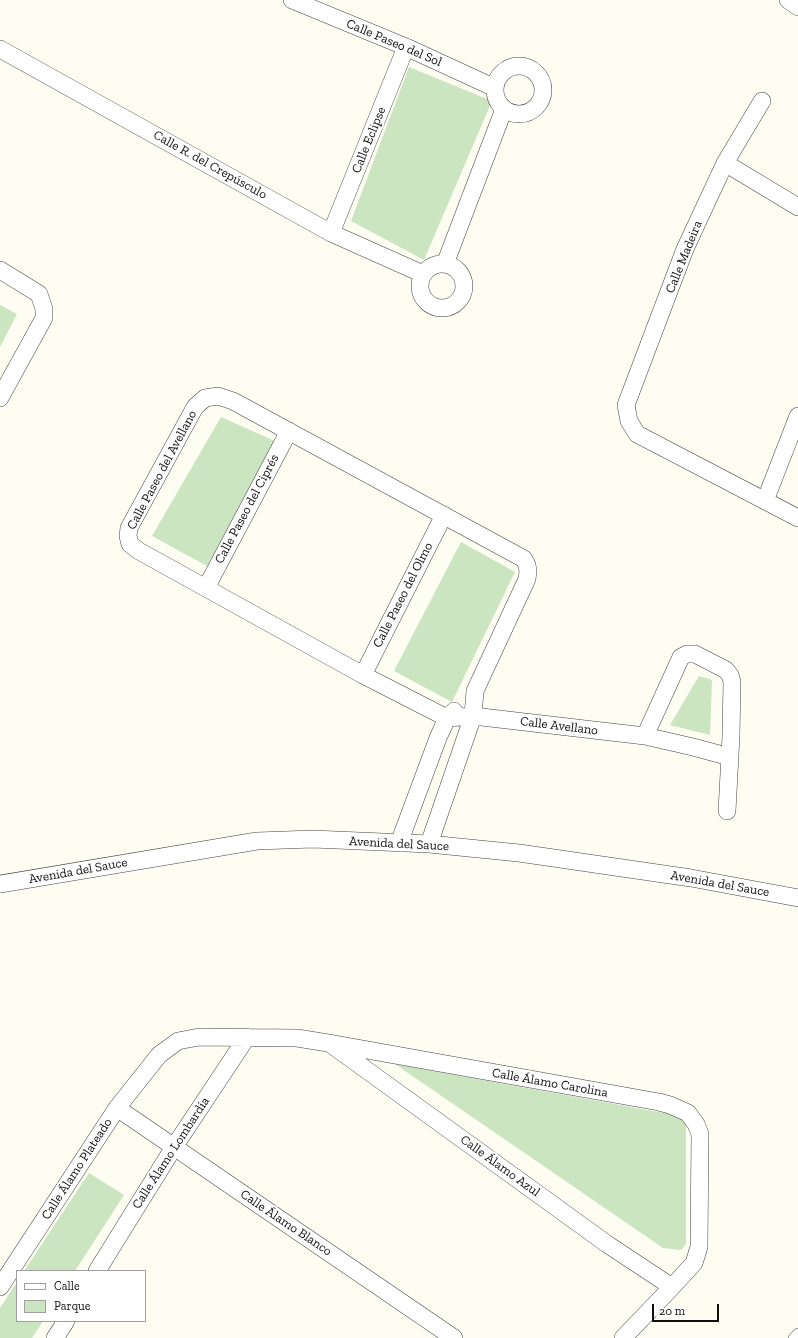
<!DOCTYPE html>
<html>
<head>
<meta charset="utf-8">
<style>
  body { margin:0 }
  #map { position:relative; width:798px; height:1338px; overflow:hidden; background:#fdfdf2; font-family:"Zilla Slab",serif }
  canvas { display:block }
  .legend { position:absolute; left:16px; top:1270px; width:130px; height:52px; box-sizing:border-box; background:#fff; border:1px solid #9f9f9f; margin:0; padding:5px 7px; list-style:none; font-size:12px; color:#0f0f0f }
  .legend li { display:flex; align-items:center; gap:8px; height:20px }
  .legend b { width:20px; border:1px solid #9f9f9f }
  .scale { position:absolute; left:652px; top:1304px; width:67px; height:18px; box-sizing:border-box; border:2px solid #0f0f0f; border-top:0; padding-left:5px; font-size:12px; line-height:14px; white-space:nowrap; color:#0f0f0f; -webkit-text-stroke:3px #fff; paint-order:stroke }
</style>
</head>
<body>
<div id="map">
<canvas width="798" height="1338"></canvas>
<ul class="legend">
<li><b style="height:5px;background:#fff"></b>Calle</li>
<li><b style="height:11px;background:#cae5bf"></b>Parque</li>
</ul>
<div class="scale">20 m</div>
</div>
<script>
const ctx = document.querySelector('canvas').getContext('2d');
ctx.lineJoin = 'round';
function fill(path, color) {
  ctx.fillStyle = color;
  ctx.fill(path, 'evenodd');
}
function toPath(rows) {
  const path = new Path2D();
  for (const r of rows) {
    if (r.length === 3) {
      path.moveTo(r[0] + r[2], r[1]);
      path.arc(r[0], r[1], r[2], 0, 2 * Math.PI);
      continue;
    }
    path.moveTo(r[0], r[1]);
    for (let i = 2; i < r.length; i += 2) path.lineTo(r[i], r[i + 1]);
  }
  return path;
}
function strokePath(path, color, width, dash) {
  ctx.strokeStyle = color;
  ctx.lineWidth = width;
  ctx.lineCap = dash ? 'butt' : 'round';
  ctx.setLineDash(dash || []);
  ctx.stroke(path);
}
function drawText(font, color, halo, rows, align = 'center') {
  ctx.font = font + ' "Zilla Slab",serif';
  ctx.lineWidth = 4;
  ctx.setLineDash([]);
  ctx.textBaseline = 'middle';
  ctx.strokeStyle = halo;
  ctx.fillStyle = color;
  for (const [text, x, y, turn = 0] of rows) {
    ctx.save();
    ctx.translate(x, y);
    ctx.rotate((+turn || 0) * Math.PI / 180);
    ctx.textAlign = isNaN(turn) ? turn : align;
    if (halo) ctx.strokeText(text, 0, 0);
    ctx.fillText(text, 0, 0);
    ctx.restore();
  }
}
const green = toPath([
  [409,67,492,101,424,260,351,221],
  [0,305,17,314,0,347],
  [221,417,277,442,207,566,152,536],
  [461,542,515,572,452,702,394,671],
  [699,676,712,680,710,735,670,725],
  [395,1064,686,1117,686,1244,681,1250,663,1248],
  [89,1173,124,1195,75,1271,24,1271],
  [17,1282,17,1321,43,1321,32,1338,0,1338,0,1308]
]);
const lane = toPath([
  [793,1338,798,1333]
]);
const street = toPath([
  [292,0,406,47,495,88],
  [788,0,798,7],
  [0,49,331,233,423,274],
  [519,90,24],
  [762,101,725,163,685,249,626,405,629,421,637,434,798,518],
  [725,163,798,207],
  [331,233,406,47],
  [442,286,22],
  [445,264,504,109],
  [0,270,39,294,44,309,44,318,0,398],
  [765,501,798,416],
  [206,588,289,431],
  [363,675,444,515],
  [645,736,681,657,687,654,695,654,726,670,730,675,732,682,731,736,727,811],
  [399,843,438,738,447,718,454,711],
  [429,844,473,716,475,691,527,579,528,571,527,565,524,559,233,401,218,396,205,398,195,407,129,528,128,536,130,544,139,551,363,675,447,718,473,716,645,736,693,747,730,757],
  [0,884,257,841,313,839,429,844,519,853,691,878,798,898],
  [332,1045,607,1244,672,1287],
  [117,1108,454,1338],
  [97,1271,174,1147,247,1037],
  [0,1287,117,1108,159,1055,178,1041,199,1037,297,1038,328,1043,659,1102,670,1105,688,1113,696,1124,700,1134,699,1247,694,1263,672,1287,623,1338],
  [55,1338,66,1321]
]);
const streetNames = [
  ["Calle Paseo del Sol",394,43,23],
  ["Calle Eclipse",369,140,-68],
  ["Calle R. del Crepúsculo",210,165,29],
  ["Calle Madeira",684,257,-68],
  ["Calle Paseo del Avellano",162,470,-62],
  ["Calle Paseo del Ciprés",247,509,-62],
  ["Calle Paseo del Olmo",403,595,-63],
  ["Calle Avellano",559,726,7],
  ["Avenida del Sauce",399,844,3],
  ["Avenida del Sauce",78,871,-10],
  ["Avenida del Sauce",720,884,10],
  ["Calle Álamo Carolina",550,1083,10],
  ["Calle Álamo Lombardía",171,1153,-57],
  ["Calle Álamo Azul",500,1166,36],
  ["Calle Álamo Plateado",77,1169,-57],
  ["Calle Álamo Blanco",286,1223,34]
];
fill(green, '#cae5bf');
strokePath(lane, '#424242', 10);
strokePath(street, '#424242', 18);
strokePath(lane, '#fff', 9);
strokePath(street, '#fff', 17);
drawText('13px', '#0f0f0f', '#fff', streetNames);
</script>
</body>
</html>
